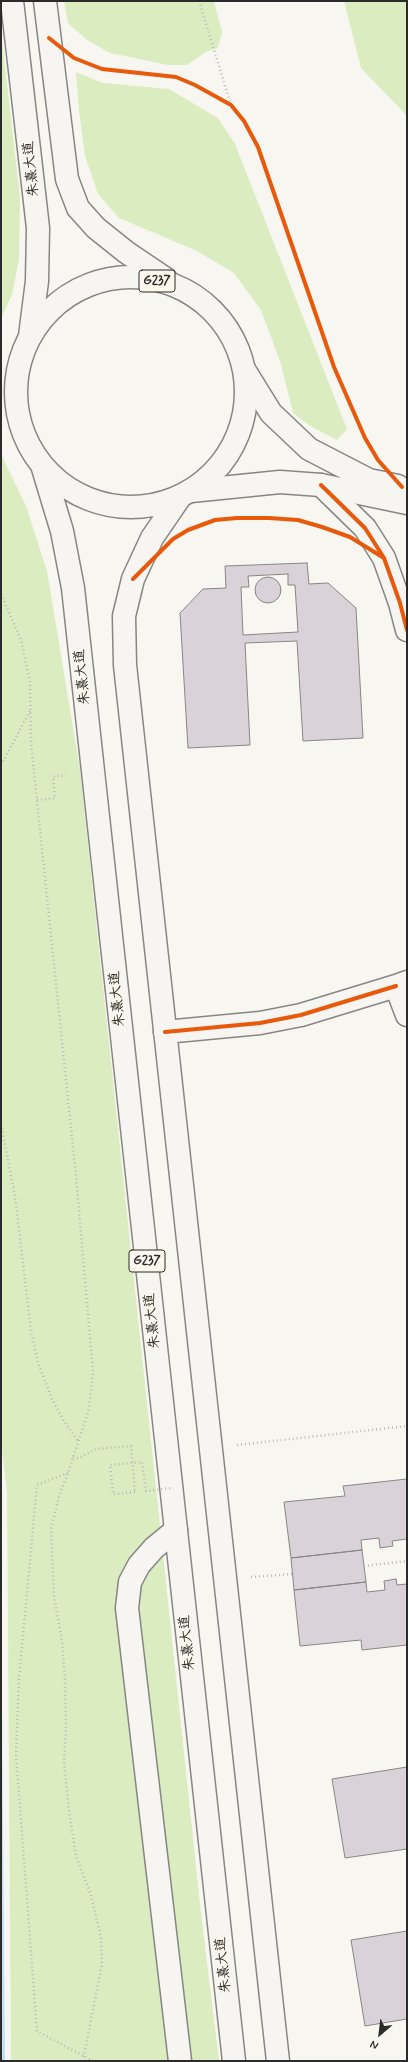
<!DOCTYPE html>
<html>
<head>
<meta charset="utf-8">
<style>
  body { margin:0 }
  #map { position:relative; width:408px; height:2062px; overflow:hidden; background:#f8f6f0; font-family:Mynerve,sans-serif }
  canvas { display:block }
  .frame { position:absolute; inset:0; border:2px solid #2b2b2b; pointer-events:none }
  .north { position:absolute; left:360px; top:2014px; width:40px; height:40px; -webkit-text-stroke:3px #fbf7ec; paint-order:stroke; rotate:208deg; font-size:11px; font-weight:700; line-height:16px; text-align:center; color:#2b2b2b }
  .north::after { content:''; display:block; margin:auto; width:14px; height:18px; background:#2b2b2b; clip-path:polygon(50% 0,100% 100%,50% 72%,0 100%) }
</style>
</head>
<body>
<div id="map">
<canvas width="408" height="2062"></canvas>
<div class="frame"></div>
<div class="north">N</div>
</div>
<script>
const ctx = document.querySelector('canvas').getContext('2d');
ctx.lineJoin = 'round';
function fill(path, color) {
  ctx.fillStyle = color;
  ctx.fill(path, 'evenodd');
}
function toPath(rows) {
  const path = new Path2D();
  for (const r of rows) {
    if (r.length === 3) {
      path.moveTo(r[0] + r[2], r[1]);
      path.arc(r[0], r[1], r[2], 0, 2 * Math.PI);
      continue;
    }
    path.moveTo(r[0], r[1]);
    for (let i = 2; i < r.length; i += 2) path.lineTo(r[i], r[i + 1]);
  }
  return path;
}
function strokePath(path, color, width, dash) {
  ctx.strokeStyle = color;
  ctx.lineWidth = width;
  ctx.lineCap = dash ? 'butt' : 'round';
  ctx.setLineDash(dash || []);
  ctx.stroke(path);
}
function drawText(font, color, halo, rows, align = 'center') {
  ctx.font = font + ' Mynerve,"LXGW WenKai TC",sans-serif';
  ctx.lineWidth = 3;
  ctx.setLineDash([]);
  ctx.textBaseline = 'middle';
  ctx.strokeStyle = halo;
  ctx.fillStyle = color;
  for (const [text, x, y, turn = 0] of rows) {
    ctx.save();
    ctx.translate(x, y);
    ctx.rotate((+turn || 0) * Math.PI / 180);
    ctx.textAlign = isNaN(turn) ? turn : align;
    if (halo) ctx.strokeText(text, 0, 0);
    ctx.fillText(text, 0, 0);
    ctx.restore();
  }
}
const green = toPath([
  [64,1,214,1,222,32,218,48,206,52,187,65,168,65,110,53,87,40,68,23],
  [344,1,407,1,407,116,361,68],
  [1,32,20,197,19,259,12,295,1,318],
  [76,72,103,83,169,89,218,118,235,144,347,429,337,440,310,426,293,413,280,361,261,310,234,273,197,251,119,218,98,194,85,156,79,111],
  [1,454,26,506,47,571,80,769,200,1904,219,2061,11,2061,7,1492,1,1440]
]);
const water = toPath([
  [1,1582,5,2061,1,2061]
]);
const building = toPath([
  [307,563,309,584,328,583,356,608,363,738,303,741,297,641,245,643,250,745,188,748,180,613,203,589,226,588,225,566,307,563],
  [288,574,288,585,295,585,298,632,243,635,241,587,249,587,248,576,288,574],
  [268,590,13],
  [407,1479,407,1539,392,1541,393,1546,380,1548,379,1538,361,1540,362,1550,291,1558,284,1502,345,1496,343,1486,407,1479],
  [362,1550,366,1582,294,1590,291,1558,362,1550],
  [396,1579,397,1585,407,1584,407,1645,362,1650,361,1640,300,1646,294,1590,366,1582,367,1592,385,1590,384,1581,396,1579],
  [407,1767,407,1849,345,1858,332,1779,407,1767],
  [407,1931,407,2019,365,2026,351,1940,407,1931]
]);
const path = toPath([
  [199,1,231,105],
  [1,594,21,640,30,682,31,743,76,1176,93,1372,89,1409,68,1473,59,1496,51,1529,54,1597,62,1640,65,1679,66,1727,64,1761,69,1811,76,1856,91,1895,101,1938,102,1964,83,2061],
  [1,765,30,711],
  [37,800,55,798,53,777,66,775],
  [1,1124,15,1196,31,1331,38,1363,52,1399,64,1421,78,1441],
  [237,1445,407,1426],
  [73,1457,79,1458,96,1449,131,1446,135,1492],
  [364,1566,407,1561],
  [251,1577,292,1574]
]);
const minor = toPath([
  [321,485,365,528,384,558,400,603,407,630],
  [407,982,396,986,407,1015],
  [165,1032,260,1023,301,1015,396,986],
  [176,1530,154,1548,139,1565,130,1582,127,1608,180,2061]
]);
const major = toPath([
  [245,371,271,413,309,449,369,480,398,486],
  [191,491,280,482,321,485,407,503]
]);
const highway = toPath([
  [12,1,38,228,37,281,30,336],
  [45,1,67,179,78,208,96,228,126,252,166,279],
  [131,392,115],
  [42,465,62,531,73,588,234,2061],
  [180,497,152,538,133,579,124,616,125,665,278,2061]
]);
const pathBridge = toPath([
  [68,1473,37,1485,19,1679,16,1755,37,2031,93,2061],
  [135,1492,113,1494,110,1465,142,1462,146,1491,172,1488]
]);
const cycleway = toPath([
  [49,38,74,58,102,69,176,77,195,85,231,105,244,121,258,147,334,367,365,438,378,460,402,487],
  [321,485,365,528,384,558,400,603,407,630],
  [133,579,173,539,188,530,215,520,237,518,269,518,298,520,322,527,350,537,384,558],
  [165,1032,260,1023,301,1015,396,986]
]);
const shields = [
  [157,281,36],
  [147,1261,36]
];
const shieldNames = [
  ["G237",157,281],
  ["G237",147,1261]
];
const streetNames = [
  ["朱熹大道",32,169,-96],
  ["朱熹大道",83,677,-96],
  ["朱熹大道",118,999,-96],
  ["朱熹大道",153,1321,-96],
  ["朱熹大道",188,1643,-96],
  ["朱熹大道",224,1965,-96]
];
fill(green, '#dcecc1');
fill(water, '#c2dff4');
fill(building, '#d9d3d9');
strokePath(building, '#878684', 1);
strokePath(minor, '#878684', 25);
strokePath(major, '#878684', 25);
strokePath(highway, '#878684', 25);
strokePath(path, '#bcbab8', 2.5, [1, 3]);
strokePath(minor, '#f6f5f1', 22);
strokePath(major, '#f6f5f1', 22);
strokePath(highway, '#f6f5f1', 22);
strokePath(pathBridge, '#bcbab8', 2.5, [1, 3]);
strokePath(cycleway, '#e8590c', 4);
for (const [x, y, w] of shields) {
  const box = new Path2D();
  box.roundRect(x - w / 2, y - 11, w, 22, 3);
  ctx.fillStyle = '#fbf7ec';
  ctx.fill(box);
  strokePath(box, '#2b2b2b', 1);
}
drawText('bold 13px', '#2b2b2b', null, shieldNames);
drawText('14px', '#2b2b2b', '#fbf7ec', streetNames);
</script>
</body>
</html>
